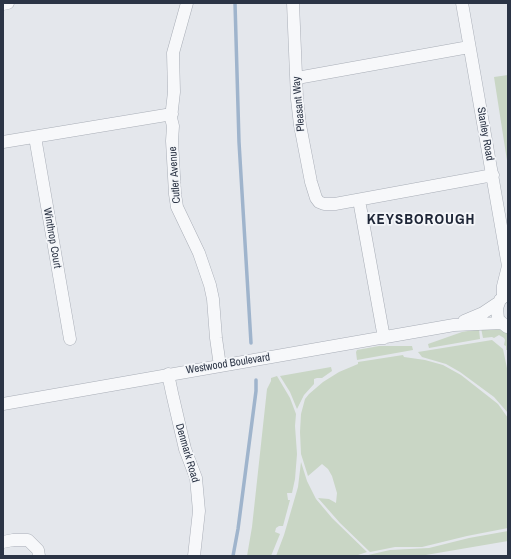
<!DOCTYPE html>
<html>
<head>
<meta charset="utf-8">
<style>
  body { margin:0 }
  #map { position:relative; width:511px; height:559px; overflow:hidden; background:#e4e7ec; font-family:"Archivo Narrow",sans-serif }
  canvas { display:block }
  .frame { position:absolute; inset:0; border:4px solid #2b3445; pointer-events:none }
</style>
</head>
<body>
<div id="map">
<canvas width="511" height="559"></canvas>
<div class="frame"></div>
</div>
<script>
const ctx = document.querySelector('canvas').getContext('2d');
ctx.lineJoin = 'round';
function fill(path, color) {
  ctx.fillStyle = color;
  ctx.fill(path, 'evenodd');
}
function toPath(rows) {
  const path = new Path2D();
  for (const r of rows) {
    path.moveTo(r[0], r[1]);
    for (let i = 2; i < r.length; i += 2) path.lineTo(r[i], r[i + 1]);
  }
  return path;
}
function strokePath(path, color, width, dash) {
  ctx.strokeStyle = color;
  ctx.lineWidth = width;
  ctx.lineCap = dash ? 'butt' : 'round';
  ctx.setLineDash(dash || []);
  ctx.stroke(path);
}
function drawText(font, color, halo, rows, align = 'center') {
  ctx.font = font + ' "Archivo Narrow",sans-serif';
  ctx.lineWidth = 3.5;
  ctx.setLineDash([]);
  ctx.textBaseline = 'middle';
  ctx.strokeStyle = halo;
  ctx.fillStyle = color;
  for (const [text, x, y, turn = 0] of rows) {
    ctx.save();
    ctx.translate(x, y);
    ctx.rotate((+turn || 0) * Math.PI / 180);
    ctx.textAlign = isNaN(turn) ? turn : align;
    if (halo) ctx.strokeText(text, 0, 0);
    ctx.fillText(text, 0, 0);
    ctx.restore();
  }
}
const green = toPath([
  [508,75,508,167,494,77],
  [481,328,497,328,506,333,508,334,508,350,506,350,506,346,504,345,505,340,504,338,499,335,494,338,492,337,483,338],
  [479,329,480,339,429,348,428,344,462,332],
  [492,340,503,349,508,373,508,413,494,397,460,372,446,364,422,357,418,352],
  [379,346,412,346,413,350,357,360,356,352,357,350],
  [403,355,404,357,425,360,443,365,461,375,498,404,508,418,508,528,467,536,422,547,395,547,370,552,340,523,318,498,329,499,336,503,337,493,332,476,328,469,322,464,308,476,301,454,300,432,301,414,305,399,309,394,323,382,339,372,358,364,358,362],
  [331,367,332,371,322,378,317,378,314,379,314,384,304,395,297,409,290,392,280,376],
  [277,376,290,398,296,414,295,426,297,454,295,479,292,493,287,493,288,500,290,500,283,526,279,526,276,528,275,532,280,534,271,556,247,556,252,527,267,389,271,381,271,378],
  [301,462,307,481,316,499,332,518,367,552,355,556,276,556,284,535,298,487],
  [508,531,508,541,420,556,364,556,390,550,429,548,469,538]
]);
const stream = toPath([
  [235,3,239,142,251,343],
  [233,556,238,529,256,391,256,380]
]);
const minor = toPath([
  [187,3,173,53,174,92,171,118,173,126,172,141,175,194,177,207,199,253,210,285,213,299,216,338,220,366],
  [293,3,297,99,300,125,311,182,316,198,319,202,324,204,335,204,493,175],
  [462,3,508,266],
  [3,4,8,3],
  [297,78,469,47],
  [35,137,70,339],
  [3,142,172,114],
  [359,200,384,338],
  [503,297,503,286,508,266],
  [464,321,483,313,498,303],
  [507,327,502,323,498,319,497,308,500,300,508,293],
  [168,374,172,393,185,449,196,478,199,511,194,556],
  [3,404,454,325,502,323],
  [3,542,13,540,28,540,38,550,39,556]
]);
const streetNames = [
  ["Pleasant Way",299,104,-95],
  ["Stanley Road",485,134,80],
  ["Cutler Avenue",175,175,-94],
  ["Winthrop Court",52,238,80],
  ["Westwood Boulevard",228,364,-9],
  ["Denmark Road",187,453,74]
];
const districtNames = [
  ["KEYSBOROUGH",421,220]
];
fill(green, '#c9d6c5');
strokePath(stream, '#9fb4cc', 3.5);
strokePath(minor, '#a9aeb7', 13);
strokePath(minor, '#f7f8fa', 12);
drawText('11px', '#2b3445', '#f4f6f9', streetNames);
ctx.letterSpacing = '1px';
drawText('bold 15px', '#1d2536', '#f4f6f9', districtNames);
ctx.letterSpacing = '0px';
</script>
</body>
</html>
